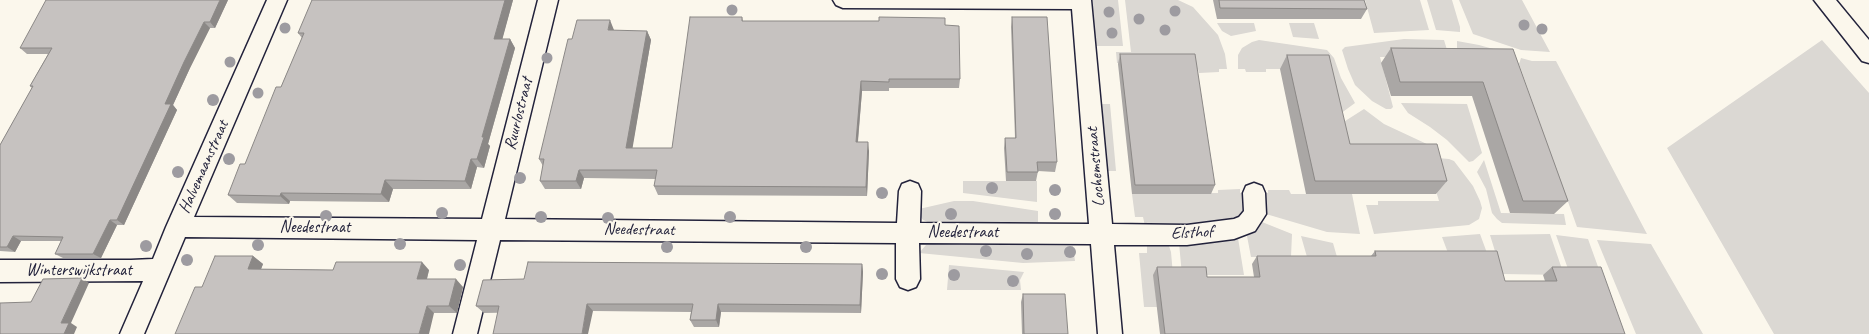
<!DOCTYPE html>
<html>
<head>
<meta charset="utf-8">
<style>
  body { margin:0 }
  canvas { display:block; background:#fbf7ec }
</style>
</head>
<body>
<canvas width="1869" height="334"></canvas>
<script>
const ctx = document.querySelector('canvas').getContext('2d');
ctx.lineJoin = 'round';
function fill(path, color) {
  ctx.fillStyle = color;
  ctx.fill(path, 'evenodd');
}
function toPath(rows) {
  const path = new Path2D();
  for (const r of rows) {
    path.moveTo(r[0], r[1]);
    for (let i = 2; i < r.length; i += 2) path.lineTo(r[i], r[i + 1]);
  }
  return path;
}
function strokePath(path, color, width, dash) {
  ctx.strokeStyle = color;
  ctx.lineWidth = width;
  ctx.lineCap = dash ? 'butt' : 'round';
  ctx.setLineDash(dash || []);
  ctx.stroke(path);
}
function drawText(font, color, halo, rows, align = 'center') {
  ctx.font = font + ' Caveat,sans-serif';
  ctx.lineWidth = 4;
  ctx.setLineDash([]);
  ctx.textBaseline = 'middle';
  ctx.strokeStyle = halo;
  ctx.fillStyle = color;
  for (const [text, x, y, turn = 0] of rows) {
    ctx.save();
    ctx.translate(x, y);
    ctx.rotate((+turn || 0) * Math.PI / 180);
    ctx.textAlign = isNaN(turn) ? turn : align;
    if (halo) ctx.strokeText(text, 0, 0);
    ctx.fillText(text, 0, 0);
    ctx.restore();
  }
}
const green = toPath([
  [1092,0,1118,0,1123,46,1096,46],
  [1125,0,1178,0,1193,7,1218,35,1225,54,1227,69,1219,69,1219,72,1199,73,1198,69,1193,69,1191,64,1117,63,1116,52,1131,52],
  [1365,0,1420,0,1429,30,1374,33],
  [1427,0,1452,0,1460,27,1460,32,1436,30],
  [1459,0,1522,0,1550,52,1521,50,1473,34],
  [1217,23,1254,23,1256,31,1231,36,1222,31],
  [1289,23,1314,23,1319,39,1293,37],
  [1404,39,1444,40,1448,53,1436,57,1380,57,1393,107,1391,109,1386,109,1372,101,1355,85,1348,69,1342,50,1345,47],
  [1259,40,1327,50,1334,58,1341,78,1355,103,1340,114,1329,69,1266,69,1266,72,1246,72,1245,69,1238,69,1238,55,1242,48,1252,42],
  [1822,40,1869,93,1869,334,1774,334,1667,148],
  [1457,41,1479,45,1497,50,1457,53],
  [1521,58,1532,61,1556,61,1647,234,1577,227,1519,64],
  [1401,103,1467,104,1482,153,1473,161,1469,162,1447,140,1430,127,1408,113],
  [1101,104,1110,104,1116,171,1108,171],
  [1364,109,1384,124,1429,145,1350,153,1342,123],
  [1426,157,1449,159,1454,161,1473,186,1480,201,1482,208,1479,219,1469,225,1374,234,1366,205,1378,205,1378,201,1439,201],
  [1484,160,1501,213,1564,214,1566,225,1502,223,1497,219,1492,213,1486,189,1477,172],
  [963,181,1037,181,1037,202,963,193],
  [1240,189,1240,193,1244,193,1245,209,1239,217,1231,220,1190,225,1145,226,1143,217,1135,217,1132,194,1211,194,1211,193,1218,193,1218,190],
  [1268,190,1289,190,1291,194,1352,194,1360,234,1327,232,1266,214,1265,193,1268,193],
  [954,201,973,201,1038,211,1038,222,930,223,923,220,919,214,919,209],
  [1262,222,1292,234,1291,257,1251,257,1247,236,1254,232],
  [1480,234,1487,253,1448,253,1442,237],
  [1550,234,1564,275,1502,274,1490,235],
  [1556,235,1588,239,1601,275,1568,269],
  [1301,236,1333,243,1337,257,1307,257],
  [1238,238,1244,275,1182,275,1179,243],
  [1597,240,1651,244,1703,334,1636,334],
  [1168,243,1171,252,1173,275,1154,275,1157,307,1144,307,1139,253,1147,253,1147,244],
  [933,244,1073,246,1075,261,1023,263,919,253,926,245],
  [949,265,1024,272,1020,280,1021,290,947,290]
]);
const minor = toPath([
  [267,0,287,0,194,217,482,219,538,0,558,0,505,219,897,223,899,191,902,184,910,181,918,184,921,191,920,223,1089,224,1072,9,843,8,836,5,833,0,1091,0,1112,224,1187,225,1234,219,1239,217,1244,211,1243,193,1246,186,1254,183,1262,186,1265,193,1266,214,1255,231,1234,239,1187,245,1114,245,1122,334,1098,334,1091,244,919,243,920,279,916,287,908,290,900,287,896,279,896,243,500,240,477,334,453,334,477,240,185,237,144,334,120,334,143,281,0,282,0,260,131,260,153,259,166,227,267,0],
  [1814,0,1836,0,1869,40,1869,63,1862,61,1814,0]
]);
const trees = [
  [732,10,5.5],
  [1175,11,5.5],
  [1109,12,5.5],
  [1139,19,5.5],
  [1524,25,5.5],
  [285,28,5.5],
  [1542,29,5.5],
  [1165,30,5.5],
  [1112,33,5.5],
  [547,58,5.5],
  [230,62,5.5],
  [258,93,5.5],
  [213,100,6],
  [229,159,6],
  [178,172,6],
  [520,178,6],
  [992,188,6],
  [1055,190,6],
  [882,193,6],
  [442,213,6],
  [951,214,6],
  [1055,214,6],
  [326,216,6],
  [541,217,6],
  [730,217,6],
  [608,218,6],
  [400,244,6],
  [258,245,6],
  [146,246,6],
  [667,247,6],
  [806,247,6],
  [986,251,6],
  [1070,252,6],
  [1027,254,6],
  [187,260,6],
  [460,265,6],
  [882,274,6],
  [954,275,6],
  [1013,281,6]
];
const wall = toPath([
  [228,0,215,28,210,28,190,68,173,105,177,110,124,225,117,225,101,258,63,258,55,254,61,241,21,241,15,252,0,251,0,145,32,88,30,86,48,54,27,54,20,48],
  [513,0,502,39,510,39,515,48,488,144,490,146,484,168,477,167,471,189,393,189,389,202,290,201,289,204,237,203,228,195,245,164,281,87,302,38,298,33],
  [1213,0,1364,0,1367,9,1361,19,1217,19],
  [742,17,743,21,945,25,960,79,959,88,889,88,889,91,862,91,858,142,869,151,867,196,658,195,654,186,656,179,584,178,581,189,545,189,540,181,543,166,539,159,572,39,647,31,651,40,632,148,672,148],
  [1012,17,1057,162,1055,172,1038,171,1036,181,1006,181,1004,148,1005,138,1015,138,1011,27],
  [1391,48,1513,49,1568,201,1554,214,1510,213,1472,96,1391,96,1381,63],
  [1120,54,1215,185,1211,194,1132,194,1118,64],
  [1287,55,1350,144,1447,181,1436,194,1306,194,1280,69],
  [1375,251,1505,281,1545,281,1543,275,1552,267,1625,334,1160,334,1153,275,1157,267,1207,277,1254,277,1252,264,1257,256,1371,256],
  [253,256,263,264,261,269,333,270,429,270,427,279,463,287,457,313,434,313,202,287],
  [862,264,863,272,861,313,721,312,719,327,694,327,690,320,691,312,593,311,484,313,476,306,524,279],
  [1023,294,1068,334,1022,334,1021,302]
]);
const shadedWall = toPath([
  [220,0,228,0,215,28,210,22],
  [505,0,513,0,500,48,494,39],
  [610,20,614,30,608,30],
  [204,22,210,28,190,68,173,105,177,110,124,225,117,220,165,104,184,62],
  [647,31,651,40,631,157,626,148],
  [510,39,515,48,488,144,490,146,484,168,477,159,482,137],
  [861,81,862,91,857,150,856,142],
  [868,142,869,151,867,196,866,187],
  [471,159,477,167,471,189,465,181],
  [579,170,584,178,581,189,576,181],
  [385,180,393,189,389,202,381,194],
  [281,193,290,201,289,204,280,196],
  [110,220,117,225,101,258,93,254],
  [13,236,21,241,15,252,7,247],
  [253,256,263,264,258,277,248,269],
  [422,262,429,270,425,286,417,279],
  [862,264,863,272,861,313,860,305],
  [82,278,89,283,71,323,77,327,74,334,64,334,61,323],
  [456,279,463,287,457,313,449,306],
  [587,304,593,311,588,334,582,334],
  [718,304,721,312,719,327,716,320],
  [427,306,434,313,429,334,419,334]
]);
const building = toPath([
  [46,0,220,0,210,22,204,22,184,62,165,104,171,104,117,220,110,220,93,254,55,254,63,237,13,236,7,247,0,247,0,145,33,86,30,86,52,48,20,48,46,0],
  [312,0,505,0,494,39,510,39,482,137,484,137,477,159,471,159,465,181,385,180,381,194,281,193,280,196,228,195,240,164,245,164,276,87,281,87,304,33,298,33,312,0],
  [1219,0,1364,0,1367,9,1220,8,1219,0],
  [690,17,742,17,742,21,879,21,879,17,945,18,945,25,959,26,960,79,889,79,889,82,861,81,856,142,868,142,866,187,654,186,657,170,579,170,576,181,540,181,544,159,539,159,568,39,572,39,577,20,610,20,608,30,647,31,626,148,672,148,690,17],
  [1012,17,1047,17,1057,162,1037,162,1038,172,1007,172,1005,138,1016,138,1012,17],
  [1391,48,1513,49,1568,201,1523,201,1483,82,1400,82,1391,48],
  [1120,54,1195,54,1215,185,1135,185,1120,54],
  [1287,55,1329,55,1350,144,1437,144,1447,181,1315,181,1287,55],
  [1375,251,1497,251,1505,281,1557,281,1552,267,1601,267,1625,334,1165,334,1157,267,1206,267,1207,277,1260,277,1257,256,1376,256,1375,251],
  [215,256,253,256,248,269,333,270,336,262,422,262,417,279,456,279,449,306,427,306,419,334,175,334,195,287,202,287,215,256],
  [528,262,862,264,860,305,718,304,716,320,690,320,693,304,587,304,582,334,493,334,499,306,476,306,483,280,524,279,528,262],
  [82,278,61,323,69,323,64,334,0,334,0,303,31,302,43,279,82,278],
  [1023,294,1065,294,1068,334,1024,334,1023,294]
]);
const streetNames = [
  ["Ruurlostraat",519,114,-76],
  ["Halvemaanstraat",204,167,-66],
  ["Lochemstraat",1096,167,-95],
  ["Needestraat",315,228],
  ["Needestraat",639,230,1],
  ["Needestraat",963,233],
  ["Elsthof",1192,233,-3],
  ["Winterswijkstraat",79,271]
];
fill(green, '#dbd8d3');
strokePath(minor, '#22223b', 3);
fill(minor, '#fbf7ec');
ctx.fillStyle = '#9d9ba0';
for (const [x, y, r] of trees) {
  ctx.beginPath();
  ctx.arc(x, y, r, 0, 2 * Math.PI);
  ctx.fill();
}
fill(wall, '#aaa7a5');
fill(shadedWall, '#8b8886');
fill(building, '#c6c2c0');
strokePath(building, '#8b8886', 1);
drawText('17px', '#22223b', '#fbf7ec', streetNames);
</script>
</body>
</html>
